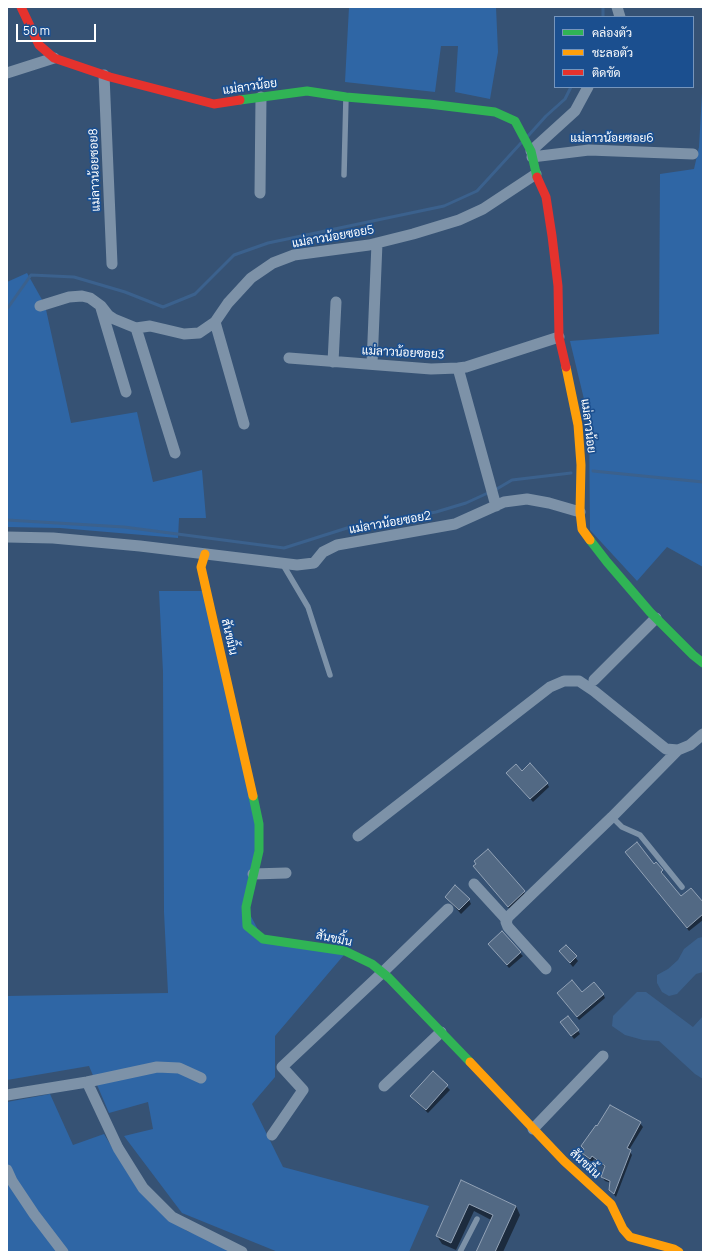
<!DOCTYPE html>
<html>
<head>
<meta charset="utf-8">
<style>
  body { margin:0 }
  #map { position:relative; width:710px; height:1259px; overflow:hidden; background:#365274; font-family:Manrope,Sarabun,sans-serif }
  canvas { display:block }
  .frame { position:absolute; inset:0; border:8px solid #fff; pointer-events:none }
  .legend { position:absolute; left:554px; top:16px; width:140px; height:72px; box-sizing:border-box; background:#1b4f8f; border:1px solid #7695bc; margin:0; padding:5px 7px; list-style:none; font-size:12px; color:#fff }
  .legend li { display:flex; align-items:center; gap:8px; height:20px }
  .legend b { width:20px; border:1px solid #7695bc }
  .scale { position:absolute; left:16px; top:24px; width:80px; height:18px; box-sizing:border-box; border:2px solid #fff; border-top:0; padding-left:5px; font-size:12px; line-height:14px; white-space:nowrap; color:#fff; -webkit-text-stroke:3px #1b4f8f; paint-order:stroke }
</style>
</head>
<body>
<div id="map">
<canvas width="710" height="1259"></canvas>
<div class="frame"></div>
<ul class="legend">
<li><b style="height:5px;background:#30b455"></b>คล่องตัว</li>
<li><b style="height:5px;background:#ff9f0a"></b>ชะลอตัว</li>
<li><b style="height:5px;background:#e5322d"></b>ติดขัด</li>
</ul>
<div class="scale">50 m</div>
</div>
<script>
const ctx = document.querySelector('canvas').getContext('2d');
ctx.lineJoin = 'round';
function fill(path, color) {
  ctx.fillStyle = color;
  ctx.fill(path, 'evenodd');
}
function toPath(rows) {
  const path = new Path2D();
  for (const r of rows) {
    path.moveTo(r[0], r[1]);
    for (let i = 2; i < r.length; i += 2) path.lineTo(r[i], r[i + 1]);
  }
  return path;
}
function strokePath(path, color, width, dash) {
  ctx.strokeStyle = color;
  ctx.lineWidth = width;
  ctx.lineCap = dash ? 'butt' : 'round';
  ctx.setLineDash(dash || []);
  ctx.stroke(path);
}
function drawText(font, color, halo, rows, align = 'center') {
  ctx.font = font + ' Manrope,Sarabun,sans-serif';
  ctx.lineWidth = 3.5;
  ctx.setLineDash([]);
  ctx.textBaseline = 'middle';
  ctx.strokeStyle = halo;
  ctx.fillStyle = color;
  for (const [text, x, y, turn = 0] of rows) {
    ctx.save();
    ctx.translate(x, y);
    ctx.rotate((+turn || 0) * Math.PI / 180);
    ctx.textAlign = isNaN(turn) ? turn : align;
    if (halo) ctx.strokeText(text, 0, 0);
    ctx.fillText(text, 0, 0);
    ctx.restore();
  }
}
const green = toPath([
  [349,7,496,7,498,52,490,99,455,92,458,46,441,46,435,92,345,82],
  [703,75,703,567,667,547,637,581,590,530,589,420,570,341,659,334,660,174,694,169,699,147],
  [27,273,45,305,71,423,137,412,153,482,202,470,206,518,179,518,178,538,60,528,7,527,7,282],
  [159,591,206,591,259,824,246,907,263,939,349,949,275,1036,275,1077,252,1104,283,1167,429,1206,409,1252,278,1252,182,1213,124,1136,153,1129,148,1102,109,1113,89,1066,7,1080,7,996,168,993,164,912,163,672],
  [50,1094,73,1145,104,1134,138,1190,187,1231,242,1252,7,1252,7,1102]
]);
const water = toPath([
  [703,937,703,972,696,974,677,994,669,996,662,992,657,983,657,975,668,969,678,960,684,949,698,938],
  [637,992,646,992,693,1027,703,1016,703,1079,695,1074,659,1041,643,1040,625,1035,612,1026,613,1016]
]);
const shadow = toPath([
  [522,772,547,783,549,787,533,802,510,777],
  [626,852,654,865,656,863,664,875,663,876,681,898,703,904,703,920,689,931],
  [474,866,524,892,526,896,511,911],
  [446,897,469,900,471,904,461,914],
  [566,946,578,961,573,967,560,952],
  [492,948,520,953,523,956,509,968],
  [558,994,603,994,605,998,579,1020],
  [564,1026,578,1031,580,1034,574,1039],
  [433,1072,450,1090,428,1113,414,1100,412,1096],
  [610,1106,640,1123,643,1127,629,1150,632,1155,616,1197,610,1190,611,1183,605,1181,602,1177,606,1168,594,1159,592,1162,585,1156,583,1153,584,1151,582,1146,597,1127],
  [462,1181,516,1206,520,1215,503,1252,477,1252,491,1220,474,1211,456,1250,442,1244,437,1236]
]);
const stream = toPath([
  [603,17,603,7],
  [528,136,546,116,565,99,571,87],
  [7,309,31,275,74,277,125,292,163,307,195,294,234,255,268,243,444,206,477,191,521,143],
  [593,471,703,482],
  [495,490,512,480,571,473],
  [7,520,124,527,284,548,347,528,436,512,466,503,490,492]
]);
const building = toPath([
  [530,763,548,783,530,799,506,773,516,764,522,771,530,763],
  [637,842,654,864,656,862,663,870,661,872,681,896,691,888,703,902,703,914,687,928,625,852,637,842],
  [488,849,525,891,508,907,473,866,476,864,474,861,488,849],
  [455,885,470,899,459,910,445,897,455,885],
  [502,931,521,952,507,965,488,944,502,931],
  [566,945,577,956,570,963,559,951,566,945],
  [572,980,582,992,594,982,604,994,577,1017,557,993,572,980],
  [568,1016,579,1030,571,1036,560,1022,568,1016],
  [433,1071,448,1085,426,1110,410,1096,433,1071],
  [610,1105,641,1122,627,1148,631,1150,614,1194,609,1190,610,1181,601,1177,605,1166,592,1156,590,1159,582,1153,584,1149,581,1146,596,1125,597,1126,610,1105],
  [461,1180,516,1206,495,1252,476,1252,493,1215,469,1204,451,1243,436,1236,461,1180]
]);
const lane = toPath([
  [344,175,346,97],
  [282,563,308,607,330,675],
  [612,817,622,827,640,835,682,887],
  [460,1252,477,1219]
]);
const street = toPath([
  [617,7,620,17],
  [7,73,54,58],
  [104,75,112,264],
  [531,151,575,111,588,87],
  [532,157,589,150,693,154],
  [260,193,261,97],
  [40,306,69,297,82,296,90,298,101,306,108,315,114,319,136,328],
  [101,308,126,392],
  [215,322,244,424],
  [289,358,431,369,458,368,466,367,559,337],
  [333,362,336,302],
  [372,364,377,243],
  [458,368,496,506],
  [175,453,136,328,150,326,184,334,199,333,215,322,228,303,251,278,273,263,294,255,369,245,413,234,459,220,483,209,536,174],
  [7,537,53,538,140,546,297,565,314,563,323,552,337,545,455,524,504,502,527,499,549,503,580,512],
  [594,680,656,618],
  [358,836,550,687,564,681,579,681,594,691,666,749,678,750,690,745,703,734],
  [253,874,286,873],
  [474,884,507,920],
  [546,969,508,927,506,922,508,917,612,817,678,750],
  [87,1082,118,1148,143,1188,172,1217,242,1252],
  [384,1086,441,1032],
  [7,1095,87,1082,157,1067,179,1068,201,1078],
  [533,1129,603,1056],
  [272,1135,303,1090,282,1067,383,972,448,909],
  [7,1170,12,1181,34,1214,63,1252]
]);
const fast = toPath([
  [240,100,307,91,346,97,429,104,495,112,515,121,531,151,537,177],
  [590,540,607,562,650,612,693,655,703,663],
  [253,796,259,824,259,851,246,907,247,926,263,939,345,951,372,964,389,978,470,1062]
]);
const slow = toPath([
  [566,367,578,425,581,465,580,512,582,529,590,540],
  [205,554,201,567,253,796],
  [470,1062,564,1161,611,1204,623,1229,630,1237,674,1249,679,1252]
]);
const jam = toPath([
  [21,7,39,45,54,58,110,77,214,104,240,100],
  [537,177,546,197,552,236,558,286,559,337,566,367]
]);
const streetNames = [
  ["แม่ลาวน้อย",250,87,-8],
  ["แม่ลาวน้อยซอย6",612,139],
  ["แม่ลาวน้อยซอย8",95,170,-92],
  ["แม่ลาวน้อยซอย5",333,237,-10],
  ["แม่ลาวน้อยซอย3",403,353,3],
  ["แม่ลาวน้อย",588,426,83],
  ["แม่ลาวน้อยซอย2",390,523,-10],
  ["สันขมิ้น",229,637,77],
  ["สันขมิ้น",334,939,12],
  ["สันขมิ้น",585,1164,43]
];
fill(green, '#2f66a5');
fill(water, '#3b618d');
fill(shadow, '#0007');
strokePath(stream, '#3b618d', 3);
fill(building, '#526984');
strokePath(building, '#92a2b6', 1);
strokePath(lane, '#7d92a8', 5.5);
strokePath(street, '#7d92a8', 11);
strokePath(fast, '#30b455', 9);
strokePath(slow, '#ff9f0a', 9);
strokePath(jam, '#e5322d', 9);
drawText('12px', '#fff', '#1b4f8f', streetNames);
</script>
</body>
</html>
